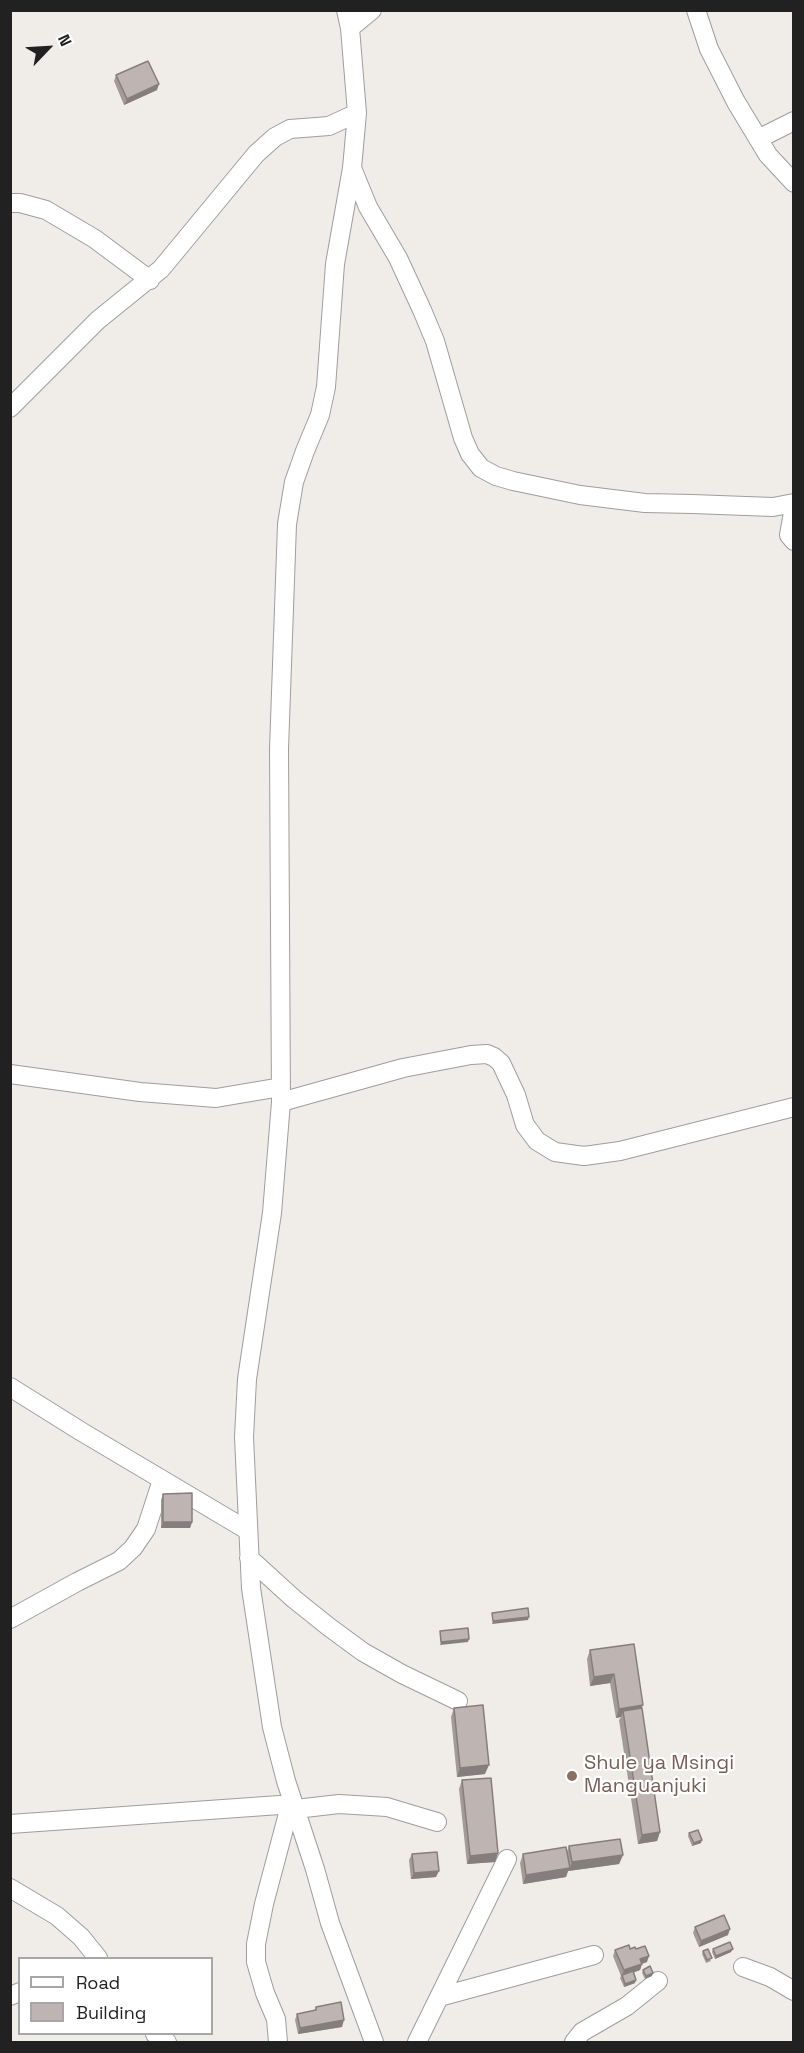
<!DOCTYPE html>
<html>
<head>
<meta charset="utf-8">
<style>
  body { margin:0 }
  #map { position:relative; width:804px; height:2053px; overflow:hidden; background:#f0ece8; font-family:"Space Grotesk",sans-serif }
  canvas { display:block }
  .frame { position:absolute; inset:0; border:12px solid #212121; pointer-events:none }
  .legend { position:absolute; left:18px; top:1957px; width:195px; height:78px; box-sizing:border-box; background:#fff; border:2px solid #a6a6a6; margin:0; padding:8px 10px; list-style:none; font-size:18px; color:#212121 }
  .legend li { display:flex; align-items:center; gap:12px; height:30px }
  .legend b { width:30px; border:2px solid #a6a6a6 }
  .north { position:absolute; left:18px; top:18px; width:60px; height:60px; -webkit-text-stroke:4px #fff; paint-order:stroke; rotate:65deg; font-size:16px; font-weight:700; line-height:24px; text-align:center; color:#212121 }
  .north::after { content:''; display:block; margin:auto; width:21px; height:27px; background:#212121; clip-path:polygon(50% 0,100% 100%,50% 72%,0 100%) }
</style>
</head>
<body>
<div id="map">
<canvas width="804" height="2053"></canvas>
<div class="frame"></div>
<ul class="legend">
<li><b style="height:8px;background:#fff"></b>Road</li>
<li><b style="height:16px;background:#beb4b1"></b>Building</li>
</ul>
<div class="north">N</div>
</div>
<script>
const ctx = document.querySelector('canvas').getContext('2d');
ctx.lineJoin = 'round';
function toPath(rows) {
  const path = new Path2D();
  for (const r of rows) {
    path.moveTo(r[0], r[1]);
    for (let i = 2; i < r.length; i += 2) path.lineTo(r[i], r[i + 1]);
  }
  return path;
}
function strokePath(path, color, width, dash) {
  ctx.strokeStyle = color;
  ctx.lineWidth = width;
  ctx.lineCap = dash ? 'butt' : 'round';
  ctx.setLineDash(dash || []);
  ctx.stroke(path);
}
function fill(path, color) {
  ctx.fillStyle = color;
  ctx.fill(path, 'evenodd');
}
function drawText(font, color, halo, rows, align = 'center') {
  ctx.font = font + ' "Space Grotesk",sans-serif';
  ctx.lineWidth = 4.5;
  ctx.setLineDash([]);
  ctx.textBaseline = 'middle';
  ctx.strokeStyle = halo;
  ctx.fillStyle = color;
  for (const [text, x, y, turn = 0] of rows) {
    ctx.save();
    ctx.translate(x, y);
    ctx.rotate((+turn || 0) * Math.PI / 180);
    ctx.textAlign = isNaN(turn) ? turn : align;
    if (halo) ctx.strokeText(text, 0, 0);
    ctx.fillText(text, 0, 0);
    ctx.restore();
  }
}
const minor = toPath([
  [346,10,350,28,357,113,352,168,335,264,326,387,320,415,305,451,294,482,287,524,279,749,281,1102,272,1213,247,1379,244,1437,251,1588,272,1727,286,1781,315,1869,330,1923,374,2042],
  [696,10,709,49,736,102,768,155,794,183],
  [350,28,372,10],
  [758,139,794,121],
  [352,168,368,207,398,258,422,310,435,341,463,438,470,454,481,468,496,476,513,481,580,495,645,503,692,504,773,507,794,503],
  [10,203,20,203,46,210,95,239,150,280],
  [10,408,98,320,161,269,256,154,275,137,290,129,329,126,357,113],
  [794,507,789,535,794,541],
  [10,1074,140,1092,216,1098,281,1087],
  [281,1102,403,1068,471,1055,487,1054,494,1057,501,1063,516,1095,525,1125,537,1141,555,1152,584,1156,620,1151,794,1107],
  [10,1387,82,1432,247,1530],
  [249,1558,294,1599,329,1627,363,1652,402,1674,458,1701],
  [10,1619,77,1582,119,1561,133,1548,146,1529,162,1480],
  [296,1809,339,1804,387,1807,437,1822],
  [10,1824,294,1804],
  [10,1888,57,1916,81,1937,98,1958],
  [743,1967,770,1977,794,1991],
  [10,1996,20,1992],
  [439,1997,594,1955],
  [155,2034,167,2042],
  [278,2042,276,2019,265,1993,256,1962,256,1944,264,1904,290,1806],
  [417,2042,507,1859],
  [574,2042,582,2032,627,2006,658,1981]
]);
const wall = toPath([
  [116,75,157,90,124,105,114,81],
  [163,1494,192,1522,190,1528,161,1528,161,1500],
  [634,1644,641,1708,660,1832,657,1841,638,1844,619,1720,621,1717,616,1718,610,1683,590,1686,587,1659,590,1650],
  [454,1708,485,1774,457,1777,451,1717],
  [462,1780,498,1853,495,1862,467,1864,459,1789],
  [689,1833,701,1843,692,1846,688,1836],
  [569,1846,623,1855,619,1864,568,1871,566,1877,523,1884,520,1863,523,1854,567,1852],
  [412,1854,436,1877,411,1879,409,1860],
  [695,1927,728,1935,699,1947,693,1933],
  [630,1949,636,1949,647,1962,642,1964,640,1970,633,1973,635,1983,624,1987,620,1978,621,1976,613,1956,615,1950],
  [713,1949,731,1952,715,1959,712,1952],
  [703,1951,711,1961,706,1963,702,1954],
  [643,1970,652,1976,645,1979,642,1973],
  [316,2007,342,2027,298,2034,295,2020,297,2014,314,2011]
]);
const shadedWall = toPath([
  [159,84,157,90,124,105,127,99],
  [163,1522,192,1522,190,1528,161,1528],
  [529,1617,528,1620,492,1624,493,1621],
  [469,1639,468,1642,440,1645,441,1642],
  [614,1674,610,1683,590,1686,594,1677],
  [643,1705,639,1714,623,1711,621,1717,616,1718,619,1709],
  [489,1765,485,1774,457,1777,460,1768],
  [660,1832,657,1841,638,1844,642,1835],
  [702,1840,701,1843,692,1846,694,1843],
  [498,1853,495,1862,467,1864,470,1856],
  [623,1855,619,1864,568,1871,566,1877,523,1884,526,1875,570,1868,572,1862],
  [439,1871,436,1877,411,1879,414,1873],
  [730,1929,728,1935,699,1947,701,1941],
  [733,1949,731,1952,715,1959,716,1956],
  [649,1956,647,1962,638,1965,640,1959],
  [642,1964,640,1970,622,1976,624,1970],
  [653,1973,652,1976,645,1979,646,1976],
  [636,1980,635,1983,624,1987,625,1984],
  [344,2020,342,2027,298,2034,300,2028]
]);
const building = toPath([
  [148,61,159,84,127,99,116,75,148,61],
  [192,1493,192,1522,163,1522,163,1494,192,1493],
  [528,1608,529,1617,493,1621,492,1613,528,1608],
  [468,1628,469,1639,441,1642,440,1631,468,1628],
  [634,1644,643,1705,619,1709,614,1674,594,1677,590,1650,634,1644],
  [483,1705,489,1765,460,1768,454,1708,483,1705],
  [642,1708,660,1832,642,1835,623,1711,642,1708],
  [491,1778,498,1853,470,1856,462,1780,491,1778],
  [698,1830,702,1840,694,1843,689,1833,698,1830],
  [620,1839,623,1855,572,1862,569,1846,620,1839],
  [566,1847,570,1868,526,1875,523,1854,566,1847],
  [437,1852,439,1871,414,1873,412,1854,437,1852],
  [724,1915,730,1929,701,1941,695,1927,724,1915],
  [730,1942,733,1949,716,1956,713,1949,730,1942],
  [629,1945,630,1949,635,1947,636,1949,645,1946,649,1956,640,1959,642,1964,624,1970,615,1950,629,1945],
  [708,1949,712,1958,707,1960,703,1951,708,1949],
  [650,1966,653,1973,646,1976,643,1970,650,1966],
  [633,1971,636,1980,625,1984,622,1975,633,1971],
  [341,2002,344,2020,300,2028,297,2014,316,2010,316,2007,341,2002]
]);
const markers = [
  [572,1776,6,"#8d6e63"]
];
const educationNames = [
  ["Shule ya Msingi",584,1764],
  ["Manguanjuki",584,1787]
];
strokePath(minor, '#9e9e9e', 20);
strokePath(minor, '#fff', 18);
fill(wall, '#a39b98');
fill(shadedWall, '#857e7c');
fill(building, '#beb4b1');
strokePath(building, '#857e7c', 1.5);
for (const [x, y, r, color] of markers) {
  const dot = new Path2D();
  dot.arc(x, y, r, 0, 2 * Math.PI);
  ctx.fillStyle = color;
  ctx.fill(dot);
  strokePath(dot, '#fff', 2);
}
drawText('20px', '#785e54', '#fff', educationNames, 'left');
</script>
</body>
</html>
